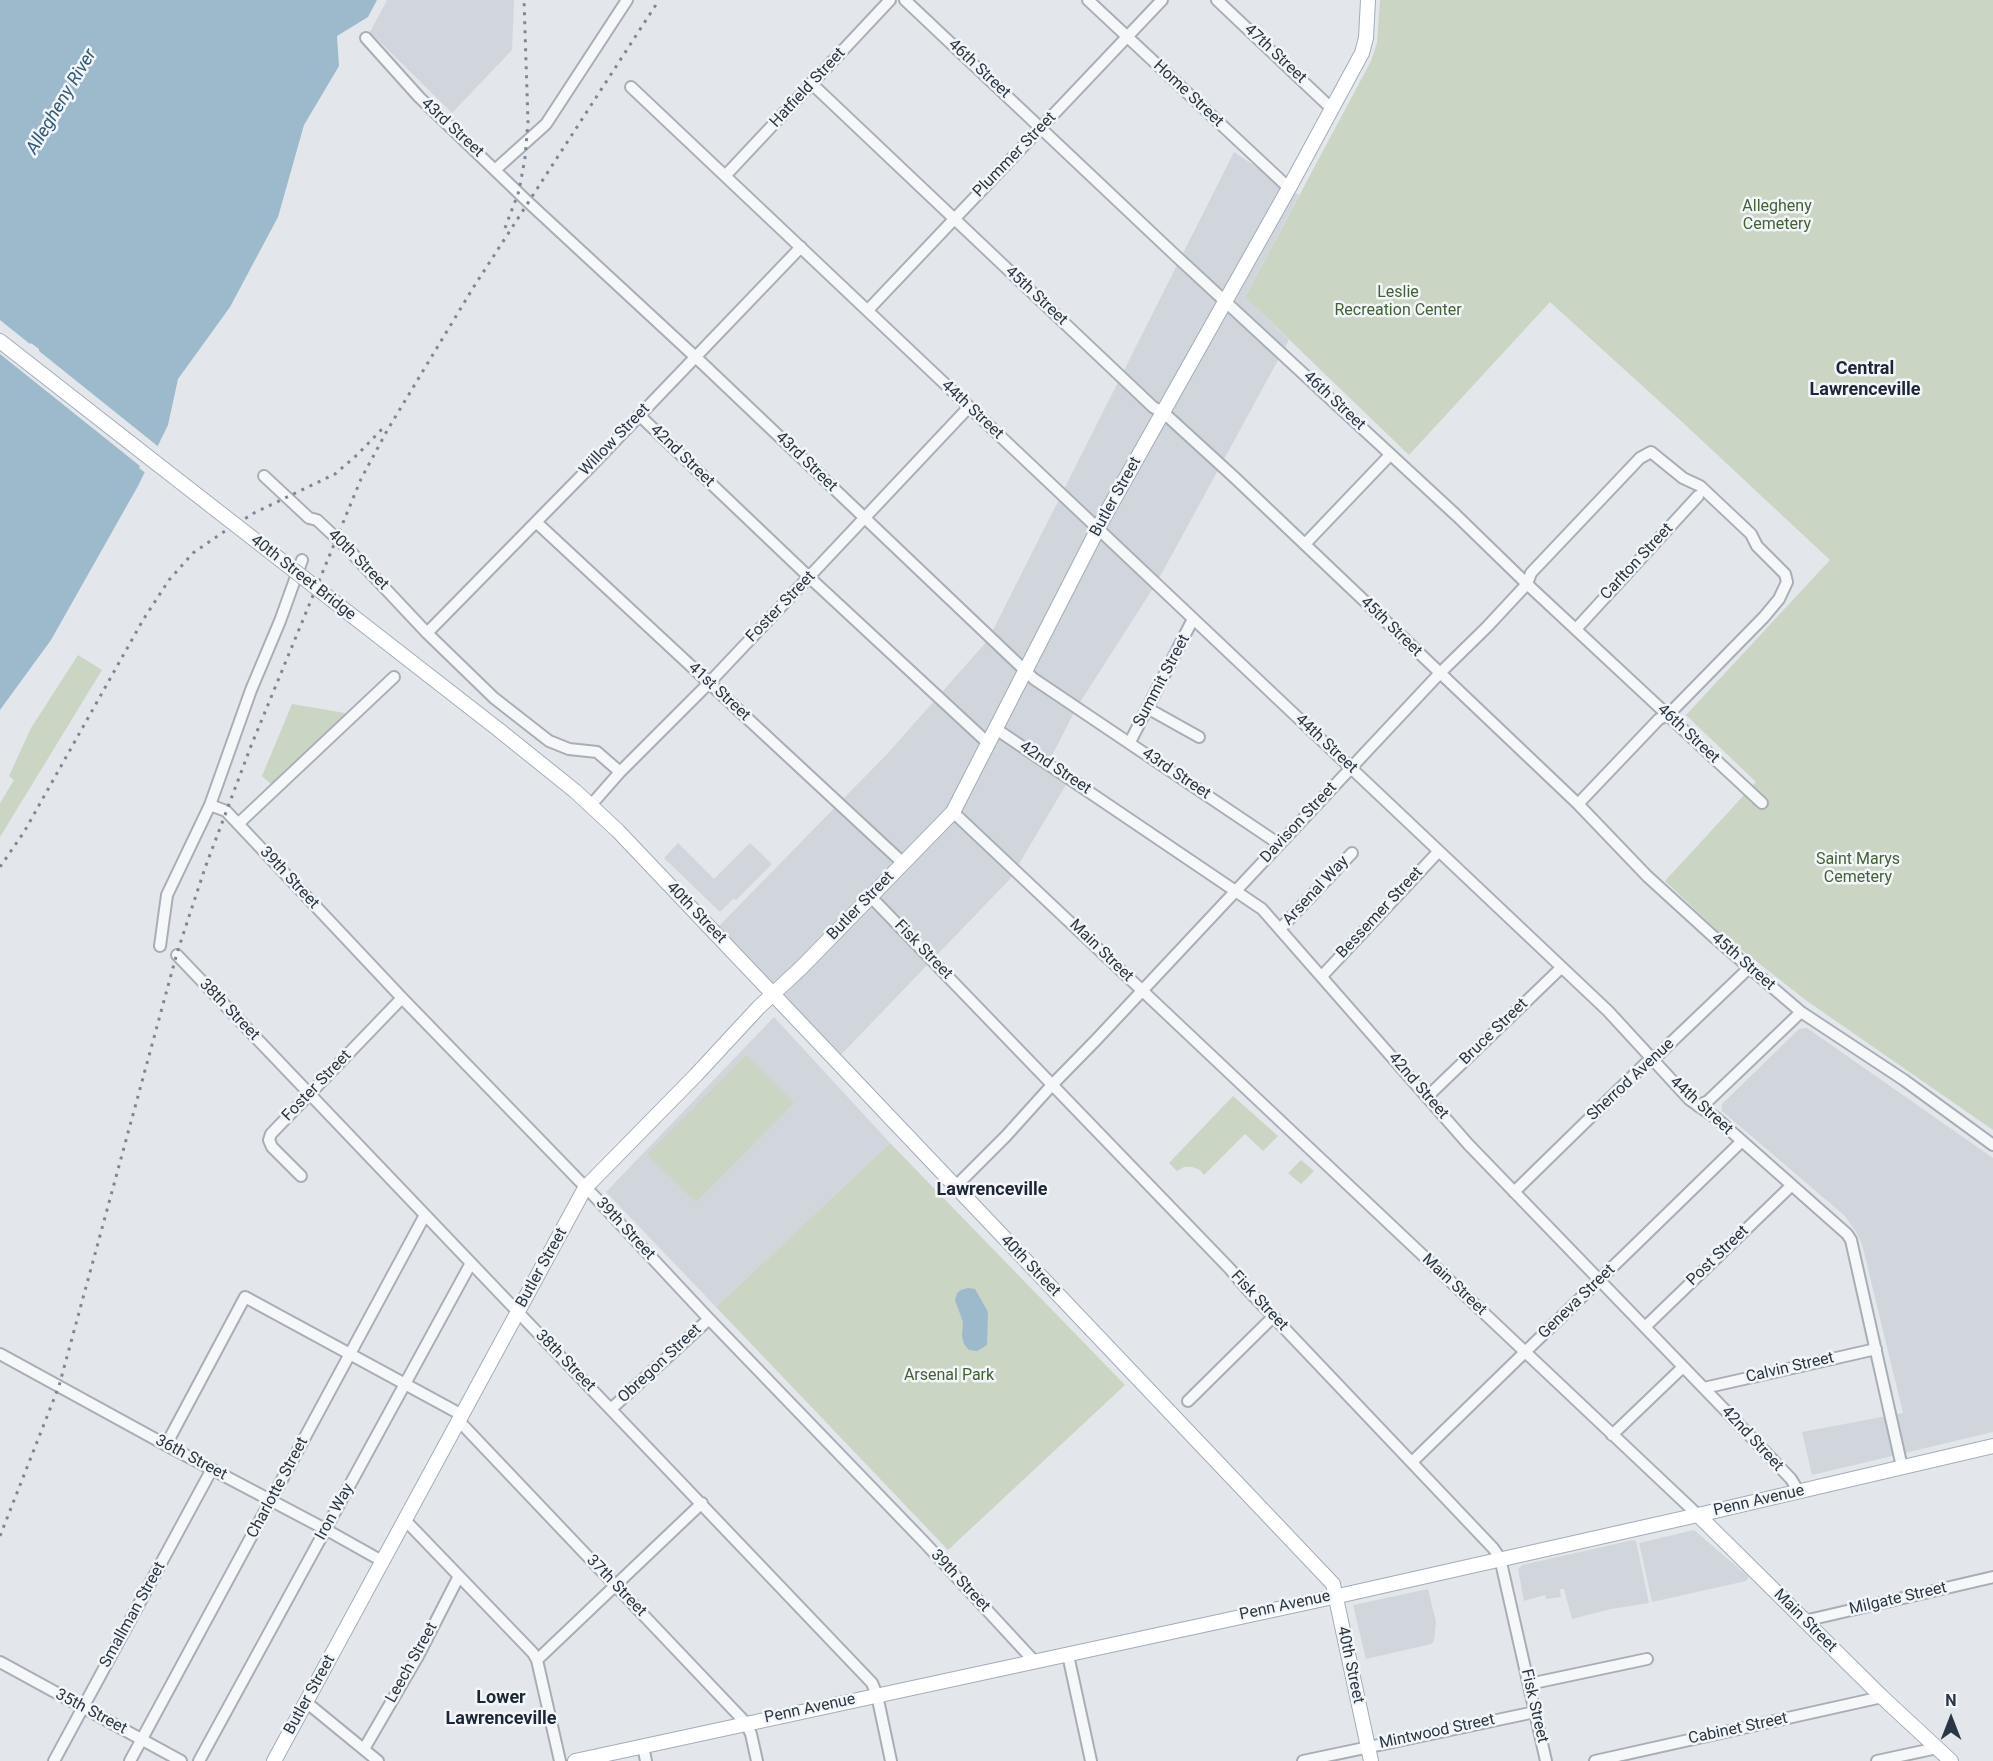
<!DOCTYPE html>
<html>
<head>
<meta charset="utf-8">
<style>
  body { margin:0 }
  #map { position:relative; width:1993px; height:1761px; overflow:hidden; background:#e3e7eb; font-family:Roboto,sans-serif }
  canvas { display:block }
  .north { position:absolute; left:1921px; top:1689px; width:60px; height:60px; -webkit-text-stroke:4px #f3f6f8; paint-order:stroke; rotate:0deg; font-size:16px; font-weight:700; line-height:24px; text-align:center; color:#2a3644 }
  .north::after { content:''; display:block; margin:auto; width:21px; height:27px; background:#2a3644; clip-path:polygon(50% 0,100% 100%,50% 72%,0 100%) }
</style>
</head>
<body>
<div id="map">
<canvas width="1993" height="1761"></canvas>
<div class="north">N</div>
</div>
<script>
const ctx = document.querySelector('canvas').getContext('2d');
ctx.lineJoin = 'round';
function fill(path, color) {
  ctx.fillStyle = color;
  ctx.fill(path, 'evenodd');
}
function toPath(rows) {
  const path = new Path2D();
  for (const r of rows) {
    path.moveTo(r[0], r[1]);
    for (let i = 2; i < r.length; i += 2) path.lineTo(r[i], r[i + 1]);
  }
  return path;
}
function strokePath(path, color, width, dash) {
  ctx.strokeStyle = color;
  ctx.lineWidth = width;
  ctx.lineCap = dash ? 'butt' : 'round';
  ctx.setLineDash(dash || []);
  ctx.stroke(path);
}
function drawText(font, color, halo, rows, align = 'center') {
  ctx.font = font + ' Roboto,sans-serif';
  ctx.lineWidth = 5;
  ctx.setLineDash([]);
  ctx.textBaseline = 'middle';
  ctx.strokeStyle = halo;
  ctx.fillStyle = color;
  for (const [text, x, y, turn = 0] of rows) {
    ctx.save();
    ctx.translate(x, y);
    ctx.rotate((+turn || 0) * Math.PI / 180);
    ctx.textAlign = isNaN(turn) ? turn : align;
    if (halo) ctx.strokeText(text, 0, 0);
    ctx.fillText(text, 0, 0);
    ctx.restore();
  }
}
const built = toPath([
  [387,0,514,0,512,50,452,113,370,32],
  [1234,152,1299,195,1245,297,1289,340,1157,582,1077,707,1046,767,1067,783,1010,879,834,1062,719,926,888,753,988,640],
  [678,843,714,879,750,843,772,864,736,900,733,899,720,912,664,858],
  [774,1017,890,1143,716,1307,606,1192],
  [1807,1028,1993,1158,1993,1432,1812,1475,1802,1432,1903,1413,1862,1244,1856,1232,1845,1216,1722,1111,1722,1104,1799,1029],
  [1694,1530,1749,1577,1746,1581,1652,1602,1639,1543],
  [1633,1540,1636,1541,1649,1603,1611,1609,1572,1619,1564,1589,1560,1589,1561,1597,1546,1599,1545,1595,1524,1601,1518,1569,1522,1565],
  [1428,1589,1436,1622,1434,1641,1431,1644,1366,1659,1353,1605]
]);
const green = toPath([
  [1380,0,1993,0,1993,1130,1807,1001,1720,933,1665,881,1756,782,1686,715,1830,560,1680,420,1550,302,1409,455,1245,297,1371,61,1377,43],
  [78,655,102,670,0,837,0,803,14,780,9,776,31,728],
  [292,704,345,713,343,722,274,787,262,776],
  [746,1055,794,1103,696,1202,647,1154],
  [1233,1096,1278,1136,1263,1151,1245,1134,1204,1175,1200,1170,1192,1167,1184,1167,1177,1171,1169,1163],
  [890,1143,1125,1385,948,1550,716,1307],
  [1301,1160,1314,1171,1301,1184,1288,1173]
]);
const water = toPath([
  [0,0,377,0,368,17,337,36,339,66,304,125,278,217,230,307,178,379,168,425,138,486,51,640,0,710],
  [968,1288,975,1289,988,1312,987,1345,977,1351,969,1350,964,1344,962,1336,963,1322,955,1300,957,1293,961,1290]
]);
const pier = toPath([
  [0,320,30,344,31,343,39,349,39,351,160,448,147,474,139,468,140,466,0,354]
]);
const minor = toPath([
  [905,0,1175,255,1456,515,1527,584,1762,803],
  [1088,0,1289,188],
  [1217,0,1332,109],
  [366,38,419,97,528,202,703,364,1034,679,1279,844],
  [811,83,1153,407,1164,413,1234,477,1578,804,1647,876,1715,938,1801,1012,1904,1080,1993,1145],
  [631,87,1608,1011,1690,1100,1716,1118,1847,1234,1851,1240,1902,1467],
  [496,169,546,124,627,0],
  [725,176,890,0],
  [868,310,1162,0],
  [639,415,809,577,989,744],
  [264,476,309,518,317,520,349,550,427,633,494,698,549,741,569,749,597,752,620,772],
  [536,522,903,863],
  [1305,544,1390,455],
  [1576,629,1698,496],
  [427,633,590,467,801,247],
  [1147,708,1199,737],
  [996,729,1262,909,1468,1144,1752,1438,1791,1479,1799,1492],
  [1130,742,1193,619],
  [210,805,226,811,402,998,596,1198,709,1319,925,1543,1035,1662],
  [591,805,620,772,709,683,969,407],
  [953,812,1698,1515],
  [238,824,394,677],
  [871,897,1230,1269,1247,1289,1493,1548,1500,1558,1546,1761],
  [1280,929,1352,853],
  [160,946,167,895,210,805,251,690,280,621,302,560],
  [177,955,872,1683,877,1695,891,1761],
  [1322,976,1439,851],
  [1427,1097,1561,968],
  [1698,1106,1708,1101,1801,1012],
  [301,1176,272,1147,269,1140,271,1134,402,998],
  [955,1187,1006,1136,1052,1085,1096,1040,1440,673,1487,627,1527,584,1531,573,1640,458,1651,452,1683,478,1700,486,1751,534,1757,546,1785,574,1787,582,1779,599,1764,617,1668,715,1659,719,1578,804],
  [1514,1192,1646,1063,1659,1054,1749,968],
  [1645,1327,1791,1186],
  [0,1354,166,1445,325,1529,382,1561],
  [1704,1388,1876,1349],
  [1188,1401,1273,1317],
  [611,1409,709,1319],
  [459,1421,746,1723,751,1734,757,1761],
  [1612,1435,1683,1367],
  [166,1445,245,1297,462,1415],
  [1412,1462,1741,1142],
  [405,1520,533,1653,537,1660,560,1761],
  [1804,1621,1993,1577],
  [1068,1655,1091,1761],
  [537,1660,702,1503],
  [0,1662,181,1761],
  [1529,1684,1647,1659],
  [306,1702,378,1761],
  [643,1746,646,1761],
  [364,1749,418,1656,459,1576],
  [54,1761,212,1469],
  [130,1761,425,1215],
  [199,1761,471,1263],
  [1303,1761,1535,1712],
  [1595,1761,1882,1697],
  [1877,1761,1937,1748]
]);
const major = toPath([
  [0,341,156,463],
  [499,730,575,791,618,831,1333,1584,1371,1761],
  [1698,1515,1882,1697,1951,1761],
  [274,1761,585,1188,696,1075,759,1007,802,967,953,812,1104,517,1289,188,1362,53,1366,38,1368,0],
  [575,1761,1347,1594,1698,1515,1993,1446]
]);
const rail = toPath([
  [505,228,519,191,525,158,528,122,524,0],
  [0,867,24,832,143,620,169,580,193,553,222,533,254,513,335,474,357,455,383,428],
  [0,1536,59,1386,177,953,205,868,251,746,361,479,388,429,473,288,659,0]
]);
const majorBridge = toPath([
  [156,463,499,730]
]);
const streetNames = [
  ["47th Street",1275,54,43],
  ["46th Street",979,69,43],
  ["Hatfield Street",808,88,-47],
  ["Home Street",1188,94,43],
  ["43rd Street",452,128,43],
  ["Plummer Street",1015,155,-46],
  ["45th Street",1036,296,43],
  ["46th Street",1334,401,43],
  ["44th Street",972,410,43],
  ["Willow Street",615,440,-46],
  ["42nd Street",682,456,44],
  ["43rd Street",806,462,44],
  ["Butler Street",1116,497,-61],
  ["40th Street",358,560,45],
  ["Carlton Street",1637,562,-47],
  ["40th Street Bridge",303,578,38],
  ["Foster Street",781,607,-46],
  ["45th Street",1391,627,44],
  ["Summit Street",1162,681,-62],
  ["41st Street",719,692,43],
  ["46th Street",1688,734,43],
  ["44th Street",1326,744,43],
  ["42nd Street",1055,768,34],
  ["43rd Street",1176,774,34],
  ["Davison Street",1299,823,-47],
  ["39th Street",289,878,47],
  ["Arsenal Way",1316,891,-47],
  ["Butler Street",861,906,-46],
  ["40th Street",696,913,46],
  ["Bessemer Street",1380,913,-47],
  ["Fisk Street",923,950,46],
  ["Main Street",1101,951,44],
  ["45th Street",1743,962,41],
  ["38th Street",229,1010,46],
  ["Bruce Street",1494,1032,-44],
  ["Sherrod Avenue",1631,1080,-43],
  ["Foster Street",317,1086,-46],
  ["42nd Street",1418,1086,49],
  ["44th Street",1701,1106,42],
  ["39th Street",625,1229,47],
  ["Post Street",1718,1256,-44],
  ["40th Street",1030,1266,46],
  ["Butler Street",542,1268,-61],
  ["Main Street",1454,1285,43],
  ["Fisk Street",1259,1301,47],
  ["Geneva Street",1577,1302,-44],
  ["38th Street",565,1361,46],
  ["Obregon Street",660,1364,-43],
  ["Calvin Street",1790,1368,-13],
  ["42nd Street",1752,1439,47],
  ["36th Street",191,1458,28],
  ["Charlotte Street",278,1488,-62],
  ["Penn Avenue",1759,1501,-13],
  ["Iron Way",335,1512,-61],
  ["39th Street",960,1581,47],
  ["37th Street",616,1586,46],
  ["Milgate Street",1898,1599,-13],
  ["Penn Avenue",1285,1606,-12],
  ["Smallman Street",133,1615,-61],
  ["Main Street",1805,1621,45],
  ["Leech Street",412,1663,-61],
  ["40th Street",1350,1665,78],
  ["Butler Street",310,1695,-61],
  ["Fisk Street",1534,1706,77],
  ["Penn Avenue",810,1709,-12],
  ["35th Street",91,1712,28],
  ["Cabinet Street",1738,1729,-12],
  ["Mintwood Street",1437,1732,-12]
];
const parkNames = [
  ["Allegheny",1777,207],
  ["Cemetery",1777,225],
  ["Leslie",1398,293],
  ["Recreation Center",1398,311],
  ["Saint Marys",1858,860],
  ["Cemetery",1858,878],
  ["Arsenal Park",949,1376]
];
const waterNames = [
  ["Allegheny River",62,102,-59]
];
const neighbourhoodNames = [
  ["Central",1865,369],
  ["Lawrenceville",1865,390],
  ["Lawrenceville",992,1190],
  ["Lower",501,1698],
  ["Lawrenceville",501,1719]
];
fill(built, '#d1d6dd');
fill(green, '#cad5c4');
fill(water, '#9db9cc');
fill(pier, '#e3e7eb');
strokePath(minor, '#a8aeb6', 14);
strokePath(major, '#a2adb7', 16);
strokePath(minor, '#f6f7f9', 10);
strokePath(major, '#fff', 14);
strokePath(rail, '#7c8895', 3, [3, 6]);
strokePath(majorBridge, '#a2adb7', 16, []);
strokePath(majorBridge, '#fff', 14);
drawText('16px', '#2a3644', '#f3f6f8', streetNames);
drawText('16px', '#436037', '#f3f6f8', parkNames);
drawText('italic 18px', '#335a79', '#f3f6f8', waterNames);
drawText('bold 18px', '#1c2735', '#f3f6f8', neighbourhoodNames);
</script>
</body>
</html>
